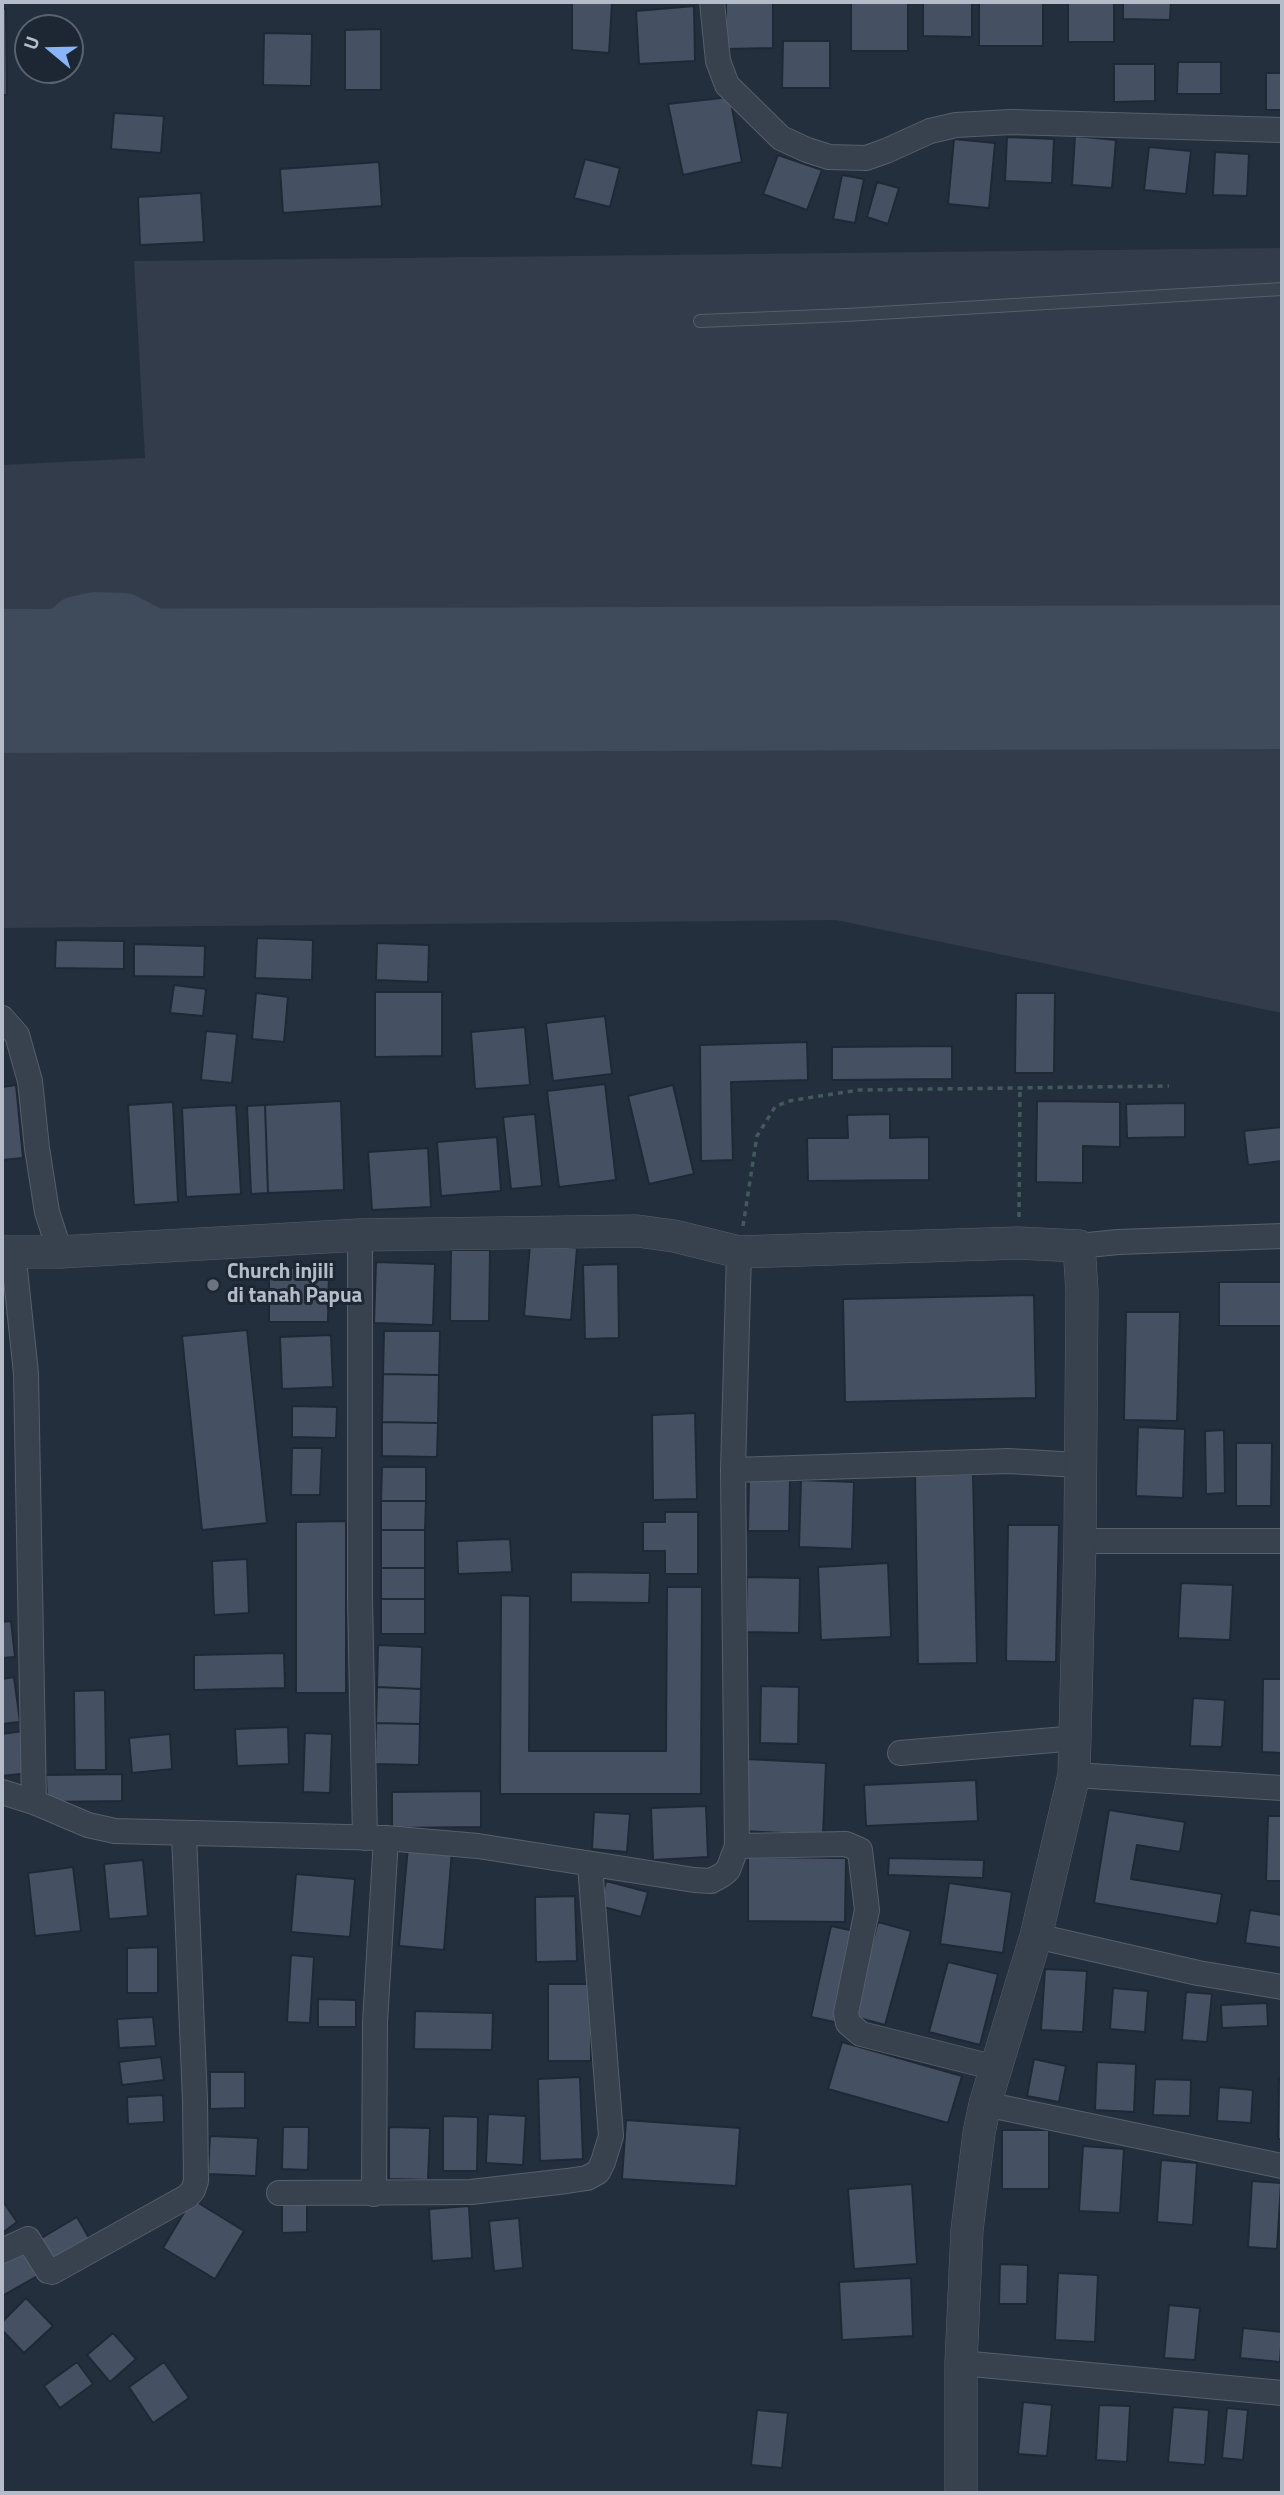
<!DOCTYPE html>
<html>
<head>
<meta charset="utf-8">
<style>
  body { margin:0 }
  #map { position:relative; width:1284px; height:2495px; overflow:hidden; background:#242f3e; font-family:"Titillium Web",sans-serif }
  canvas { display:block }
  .frame { position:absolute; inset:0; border:4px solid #b4bcc9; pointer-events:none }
  .north { position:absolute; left:14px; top:14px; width:70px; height:70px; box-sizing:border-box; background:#1d2633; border:2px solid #59626f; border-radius:50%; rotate:289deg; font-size:19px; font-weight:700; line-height:28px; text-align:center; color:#b4bcc9 }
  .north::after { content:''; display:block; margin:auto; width:24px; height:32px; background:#8ab4f8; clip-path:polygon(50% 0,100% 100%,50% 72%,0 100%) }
</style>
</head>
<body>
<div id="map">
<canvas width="1284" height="2495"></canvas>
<div class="frame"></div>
<div class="north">U</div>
</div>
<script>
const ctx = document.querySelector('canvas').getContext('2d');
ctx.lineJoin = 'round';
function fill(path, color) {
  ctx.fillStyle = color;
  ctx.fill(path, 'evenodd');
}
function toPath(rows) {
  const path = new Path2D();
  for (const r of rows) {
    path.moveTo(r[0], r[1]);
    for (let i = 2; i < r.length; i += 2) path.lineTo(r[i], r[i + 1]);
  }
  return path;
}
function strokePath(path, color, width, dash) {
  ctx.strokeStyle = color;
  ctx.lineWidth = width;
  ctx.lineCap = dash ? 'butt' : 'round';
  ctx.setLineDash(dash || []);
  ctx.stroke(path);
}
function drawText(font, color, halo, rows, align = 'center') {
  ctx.font = font + ' "Titillium Web",sans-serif';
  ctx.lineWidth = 6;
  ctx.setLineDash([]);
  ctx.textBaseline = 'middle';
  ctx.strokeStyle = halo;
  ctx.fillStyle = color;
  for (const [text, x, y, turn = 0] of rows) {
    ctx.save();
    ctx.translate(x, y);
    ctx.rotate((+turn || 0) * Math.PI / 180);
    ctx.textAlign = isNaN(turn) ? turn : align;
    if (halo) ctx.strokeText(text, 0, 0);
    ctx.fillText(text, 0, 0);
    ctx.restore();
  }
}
const airport = toPath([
  [1282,248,1282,1013,836,920,2,928,2,465,145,458,134,261]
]);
const taxiway = toPath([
  [79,681,64,669,61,651,64,637,77,625,95,621,124,622,232,680]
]);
const runway = toPath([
  [2,681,1282,677]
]);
const building = toPath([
  [572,2,612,3,609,53,572,50,572,2],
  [726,2,773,2,773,48,726,49,726,2],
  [851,2,908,2,908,51,851,51,851,2],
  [923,2,972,2,972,37,923,36,923,2],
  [979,2,1043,2,1043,46,979,46,979,2],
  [1068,2,1114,2,1114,42,1068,42,1068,2],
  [1123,2,1171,2,1170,20,1123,19,1123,2],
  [694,6,695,61,639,64,636,11,694,6],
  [2,9,6,9,7,95,2,95,2,9],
  [381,29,381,90,345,90,345,30,381,29],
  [264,33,312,34,311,86,263,85,264,33],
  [783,41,830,41,830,88,782,88,783,41],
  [1178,62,1221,62,1221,94,1177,94,1178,62],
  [1114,64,1155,64,1155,101,1114,102,1114,64],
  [1266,73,1282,73,1282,110,1266,110,1266,73],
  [730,97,742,162,683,175,668,104,730,97],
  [114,113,164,116,161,153,111,149,114,113],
  [1075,136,1116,140,1112,188,1072,185,1075,136],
  [1007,137,1054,139,1052,183,1005,181,1007,137],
  [954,139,995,143,989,208,948,204,954,139],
  [1149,147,1191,151,1186,194,1144,190,1149,147],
  [1215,152,1249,154,1247,196,1213,195,1215,152],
  [778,155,822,170,807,210,763,194,778,155],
  [585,159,620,168,610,207,574,198,585,159],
  [379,162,382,206,283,213,280,169,379,162],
  [842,175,864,179,855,223,833,219,842,175],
  [877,182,899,188,888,224,867,217,877,182],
  [201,193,204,242,140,245,138,197,201,193],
  [257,938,313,940,312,980,255,978,257,938],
  [56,940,124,941,124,969,55,968,56,940],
  [377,943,429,945,428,982,376,980,377,943],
  [134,944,205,946,204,977,134,976,134,944],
  [174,985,206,989,203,1016,170,1013,174,985],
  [375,992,442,992,442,1056,375,1057,375,992],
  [256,993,288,997,284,1042,252,1039,256,993],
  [1016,993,1055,993,1054,1073,1015,1073,1016,993],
  [605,1016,612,1074,553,1081,546,1023,605,1016],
  [525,1027,530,1085,475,1089,471,1032,525,1027],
  [206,1031,237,1034,232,1083,201,1080,206,1031],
  [807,1042,808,1080,731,1082,733,1160,701,1161,700,1045,807,1042],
  [952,1046,952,1079,832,1080,832,1047,952,1046],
  [605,1084,616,1180,559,1187,547,1091,605,1084],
  [16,1085,23,1158,2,1160,2,1087,16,1085],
  [673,1085,694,1174,649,1184,628,1096,673,1085],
  [341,1101,344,1190,268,1193,265,1105,341,1101],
  [1037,1101,1120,1102,1120,1147,1083,1146,1083,1183,1036,1182,1037,1101],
  [173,1102,178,1202,134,1205,128,1105,173,1102],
  [1185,1103,1185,1137,1127,1138,1126,1104,1185,1103],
  [236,1105,241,1194,186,1197,182,1108,236,1105],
  [265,1105,268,1193,251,1194,247,1106,265,1105],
  [535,1114,542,1186,511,1189,503,1117,535,1114],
  [890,1114,890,1138,929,1137,929,1180,808,1181,807,1138,848,1138,847,1115,890,1114],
  [1282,1127,1282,1161,1248,1165,1244,1131,1282,1127],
  [497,1137,501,1191,441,1196,437,1142,497,1137],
  [428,1148,431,1207,372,1210,368,1152,428,1148],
  [530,1244,577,1248,571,1320,524,1316,530,1244],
  [451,1250,490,1250,489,1321,450,1321,451,1250],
  [376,1262,435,1264,433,1325,374,1323,376,1262],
  [618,1264,619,1338,585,1339,583,1265,618,1264],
  [269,1268,329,1268,328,1322,269,1322,269,1268],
  [1219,1282,1282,1282,1282,1326,1219,1326,1219,1282],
  [1034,1295,1036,1398,845,1402,843,1299,1034,1295],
  [1126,1312,1180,1312,1177,1421,1124,1420,1126,1312],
  [247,1330,267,1523,202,1530,182,1336,247,1330],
  [384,1331,440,1331,439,1375,383,1374,384,1331],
  [331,1335,333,1387,282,1389,280,1337,331,1335],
  [383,1374,439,1375,438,1423,382,1422,383,1374],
  [292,1406,337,1407,336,1438,292,1437,292,1406],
  [695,1413,697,1499,653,1500,652,1415,695,1413],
  [382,1422,438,1423,437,1457,382,1456,382,1422],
  [1138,1427,1185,1429,1183,1498,1136,1496,1138,1427],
  [1224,1430,1225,1493,1206,1494,1205,1431,1224,1430],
  [1236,1443,1272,1443,1271,1506,1236,1506,1236,1443],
  [292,1448,322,1448,320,1495,291,1495,292,1448],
  [382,1467,426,1467,426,1501,381,1501,382,1467],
  [973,1474,977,1663,918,1664,915,1475,973,1474],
  [749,1479,790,1479,789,1531,748,1531,749,1479],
  [801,1480,854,1482,852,1549,799,1547,801,1480],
  [381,1501,426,1501,425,1530,381,1530,381,1501],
  [665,1512,698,1512,698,1574,665,1574,665,1551,643,1551,643,1522,665,1522,665,1512],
  [346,1521,346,1693,296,1693,296,1522,346,1521],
  [1008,1525,1059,1525,1056,1662,1006,1661,1008,1525],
  [381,1530,425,1530,425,1568,381,1568,381,1530],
  [510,1539,512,1572,458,1574,457,1541,510,1539],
  [247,1559,249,1613,214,1615,212,1561,247,1559],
  [888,1563,891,1637,821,1640,818,1567,888,1563],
  [381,1568,425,1568,425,1599,381,1599,381,1568],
  [571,1572,650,1573,649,1603,571,1602,571,1572],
  [747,1577,800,1578,799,1633,746,1632,747,1577],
  [1181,1583,1233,1585,1230,1640,1178,1638,1181,1583],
  [667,1587,702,1587,701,1794,500,1794,501,1595,530,1596,529,1751,666,1751,667,1587],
  [381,1599,425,1599,425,1634,381,1634,381,1599],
  [11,1621,15,1657,2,1658,2,1622,11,1621],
  [378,1645,422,1647,421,1689,377,1687,378,1645],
  [284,1653,285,1688,194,1690,194,1655,284,1653],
  [14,1677,20,1722,2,1724,2,1679,14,1677],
  [1263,1679,1282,1679,1282,1753,1262,1752,1263,1679],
  [761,1686,799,1687,798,1744,760,1743,761,1686],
  [377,1687,421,1689,420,1724,376,1723,377,1687],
  [105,1690,106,1770,75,1770,74,1691,105,1690],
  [1193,1698,1225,1700,1222,1747,1190,1746,1193,1698],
  [376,1723,420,1724,419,1765,375,1764,376,1723],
  [288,1727,289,1764,237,1766,235,1729,288,1727],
  [23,1731,29,1773,2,1776,2,1734,23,1731],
  [305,1733,332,1734,330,1793,303,1792,305,1733],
  [170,1734,172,1769,132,1773,129,1738,170,1734],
  [746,1759,826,1763,823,1835,742,1831,746,1759],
  [122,1774,122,1801,47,1802,46,1775,122,1774],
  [976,1780,978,1821,866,1826,864,1785,976,1780],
  [481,1791,481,1827,392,1828,392,1792,481,1791],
  [706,1806,708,1857,653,1860,651,1808,706,1806],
  [1109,1810,1185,1822,1180,1852,1137,1845,1131,1879,1222,1894,1217,1924,1094,1903,1109,1810],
  [594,1812,630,1814,627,1852,592,1849,594,1812],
  [1268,1816,1282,1816,1282,1881,1266,1881,1268,1816],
  [408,1847,452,1850,444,1950,399,1946,408,1847],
  [748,1857,846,1858,845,1922,748,1921,748,1857],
  [889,1858,984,1860,983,1878,888,1875,889,1858],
  [143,1860,148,1916,109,1919,104,1864,143,1860],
  [73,1867,81,1931,35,1936,28,1873,73,1867],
  [296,1874,355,1879,350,1937,291,1932,296,1874],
  [606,1881,648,1892,641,1917,600,1906,606,1881],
  [949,1883,1012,1892,1003,1953,940,1944,949,1883],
  [575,1896,577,1961,536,1962,535,1897,575,1896],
  [1250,1910,1282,1915,1282,1948,1245,1943,1250,1910],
  [878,1922,911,1931,885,2025,852,2016,878,1922],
  [831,1926,859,1932,839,2023,811,2017,831,1926],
  [158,1947,158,1993,127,1993,127,1948,158,1947],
  [291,1955,314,1957,310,2023,287,2022,291,1955],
  [948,1962,998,1974,980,2045,929,2032,948,1962],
  [1045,1969,1087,1971,1083,2032,1041,2030,1045,1969],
  [548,1984,591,1984,591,2061,548,2061,548,1984],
  [1113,1988,1148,1991,1145,2032,1110,2029,1113,1988],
  [1186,1992,1212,1994,1207,2042,1182,2040,1186,1992],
  [318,1999,356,2000,356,2027,318,2027,318,1999],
  [1267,2003,1268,2026,1222,2028,1221,2005,1267,2003],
  [415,2011,493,2013,492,2050,414,2049,415,2011],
  [153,2017,156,2046,119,2048,117,2019,153,2017],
  [842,2042,962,2076,948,2123,828,2089,842,2042],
  [161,2057,164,2080,122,2085,119,2062,161,2057],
  [1034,2059,1066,2066,1059,2102,1027,2096,1034,2059],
  [1097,2062,1136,2064,1134,2112,1095,2110,1097,2062],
  [210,2072,245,2072,245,2108,210,2109,210,2072],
  [580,2077,583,2159,540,2161,538,2079,580,2077],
  [1279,2078,1282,2079,1282,2139,1278,2139,1279,2078],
  [1155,2079,1191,2080,1190,2116,1153,2115,1155,2079],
  [1219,2087,1253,2090,1251,2123,1217,2121,1219,2087],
  [163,2095,164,2122,128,2124,127,2097,163,2095],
  [488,2114,526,2116,523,2165,486,2163,488,2114],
  [443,2116,478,2117,477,2171,443,2171,443,2116],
  [626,2120,740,2128,736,2186,622,2179,626,2120],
  [283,2127,309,2127,308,2170,282,2169,283,2127],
  [389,2127,430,2128,428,2180,389,2179,389,2127],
  [1002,2130,1049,2130,1049,2189,1002,2189,1002,2130],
  [210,2136,258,2138,256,2176,208,2174,210,2136],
  [1083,2146,1124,2149,1120,2213,1079,2211,1083,2146],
  [1161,2160,1197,2163,1193,2225,1157,2222,1161,2160],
  [1252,2181,1281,2183,1277,2249,1248,2247,1252,2181],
  [912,2184,917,2264,854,2269,848,2189,912,2184],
  [192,2199,244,2231,215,2279,163,2248,192,2199],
  [2,2200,17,2222,2,2233,2,2200],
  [282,2201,307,2201,307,2232,282,2233,282,2201],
  [469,2206,472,2258,432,2261,429,2209,469,2206],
  [77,2217,89,2238,50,2261,38,2240,77,2217],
  [519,2218,523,2268,494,2271,489,2221,519,2218],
  [25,2246,41,2274,2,2296,2,2259,25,2246],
  [1000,2264,1028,2265,1027,2304,999,2304,1000,2264],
  [1058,2273,1098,2275,1095,2342,1055,2340,1058,2273],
  [911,2278,913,2336,842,2340,839,2282,911,2278],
  [26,2298,53,2326,24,2353,2,2330,2,2322,26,2298],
  [1169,2305,1200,2308,1195,2360,1164,2358,1169,2305],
  [1243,2328,1282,2332,1280,2362,1240,2358,1243,2328],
  [113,2333,136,2359,110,2382,87,2355,113,2333],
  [77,2362,93,2384,60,2408,44,2386,77,2362],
  [164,2362,189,2398,153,2423,129,2387,164,2362],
  [1023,2402,1052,2405,1047,2456,1018,2454,1023,2402],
  [1099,2405,1130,2406,1127,2462,1096,2460,1099,2405],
  [1173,2407,1209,2410,1205,2465,1168,2462,1173,2407],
  [1227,2408,1248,2410,1243,2460,1222,2458,1227,2408],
  [757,2410,788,2413,782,2468,751,2465,757,2410]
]);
const path = toPath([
  [1019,1217,1020,1089],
  [743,1226,757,1136,775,1107,788,1101,859,1090,1169,1086]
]);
const service = toPath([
  [700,321,846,315,1282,289]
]);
const minor = toPath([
  [712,2,718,61,727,85,781,138,807,150,829,157,866,158,886,151,930,131,956,125,1011,122,1282,130],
  [2,1018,17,1035,30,1081,37,1148,47,1212,60,1252],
  [360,1235,360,1599,365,1838],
  [1079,1246,1118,1242,1282,1236],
  [13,1251,26,1373,34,1802],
  [733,1470,1008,1461,1079,1465],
  [1080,1541,1282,1541],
  [900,1753,1077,1738],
  [1074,1775,1282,1788],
  [2,1792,34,1802,88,1825,115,1831,386,1838,478,1846,694,1880,711,1881,722,1875,728,1870,737,1846,733,1470,739,1252],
  [737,1846,846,1844,860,1850,867,1910,846,2013,848,2023,861,2034,996,2068],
  [1036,1936,1198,1973,1282,1987],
  [985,2104,1282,2166],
  [279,2193,471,2192,567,2181,587,2178,598,2172,603,2162,611,2136,590,1865],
  [374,2194,375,2022,386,1838],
  [2,2251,28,2239,48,2271,52,2272,188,2196,193,2190,196,2181,195,2101,184,1834],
  [961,2363,1282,2393]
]);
const tertiary = toPath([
  [2,1252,60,1252,360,1235,637,1231,674,1236,739,1252,1018,1243,1079,1246,1082,1291,1080,1541,1074,1775,1036,1936,985,2104,979,2133,967,2230,961,2363,961,2493]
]);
const markers = [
  [213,1285,7,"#6b7280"]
];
const poiNames = [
  ["Church injili",227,1273],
  ["di tanah Papua",227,1297]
];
fill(airport, '#323c4b');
strokePath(taxiway, '#3f4a5a', 58);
strokePath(runway, '#3f4a5a', 144);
fill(building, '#455162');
strokePath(building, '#1f2835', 2);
strokePath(service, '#565f6c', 14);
strokePath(minor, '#565f6c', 26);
strokePath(tertiary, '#565f6c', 33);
strokePath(path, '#44595c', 3.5, [5, 5]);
strokePath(service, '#38414e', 12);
strokePath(minor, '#38414e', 24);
strokePath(tertiary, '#38414e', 32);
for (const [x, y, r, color] of markers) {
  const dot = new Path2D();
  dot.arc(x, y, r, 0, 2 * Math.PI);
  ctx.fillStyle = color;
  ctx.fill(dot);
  strokePath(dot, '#1d2633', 2.5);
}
drawText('bold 21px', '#b4bcc9', '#1d2633', poiNames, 'left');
</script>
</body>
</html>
